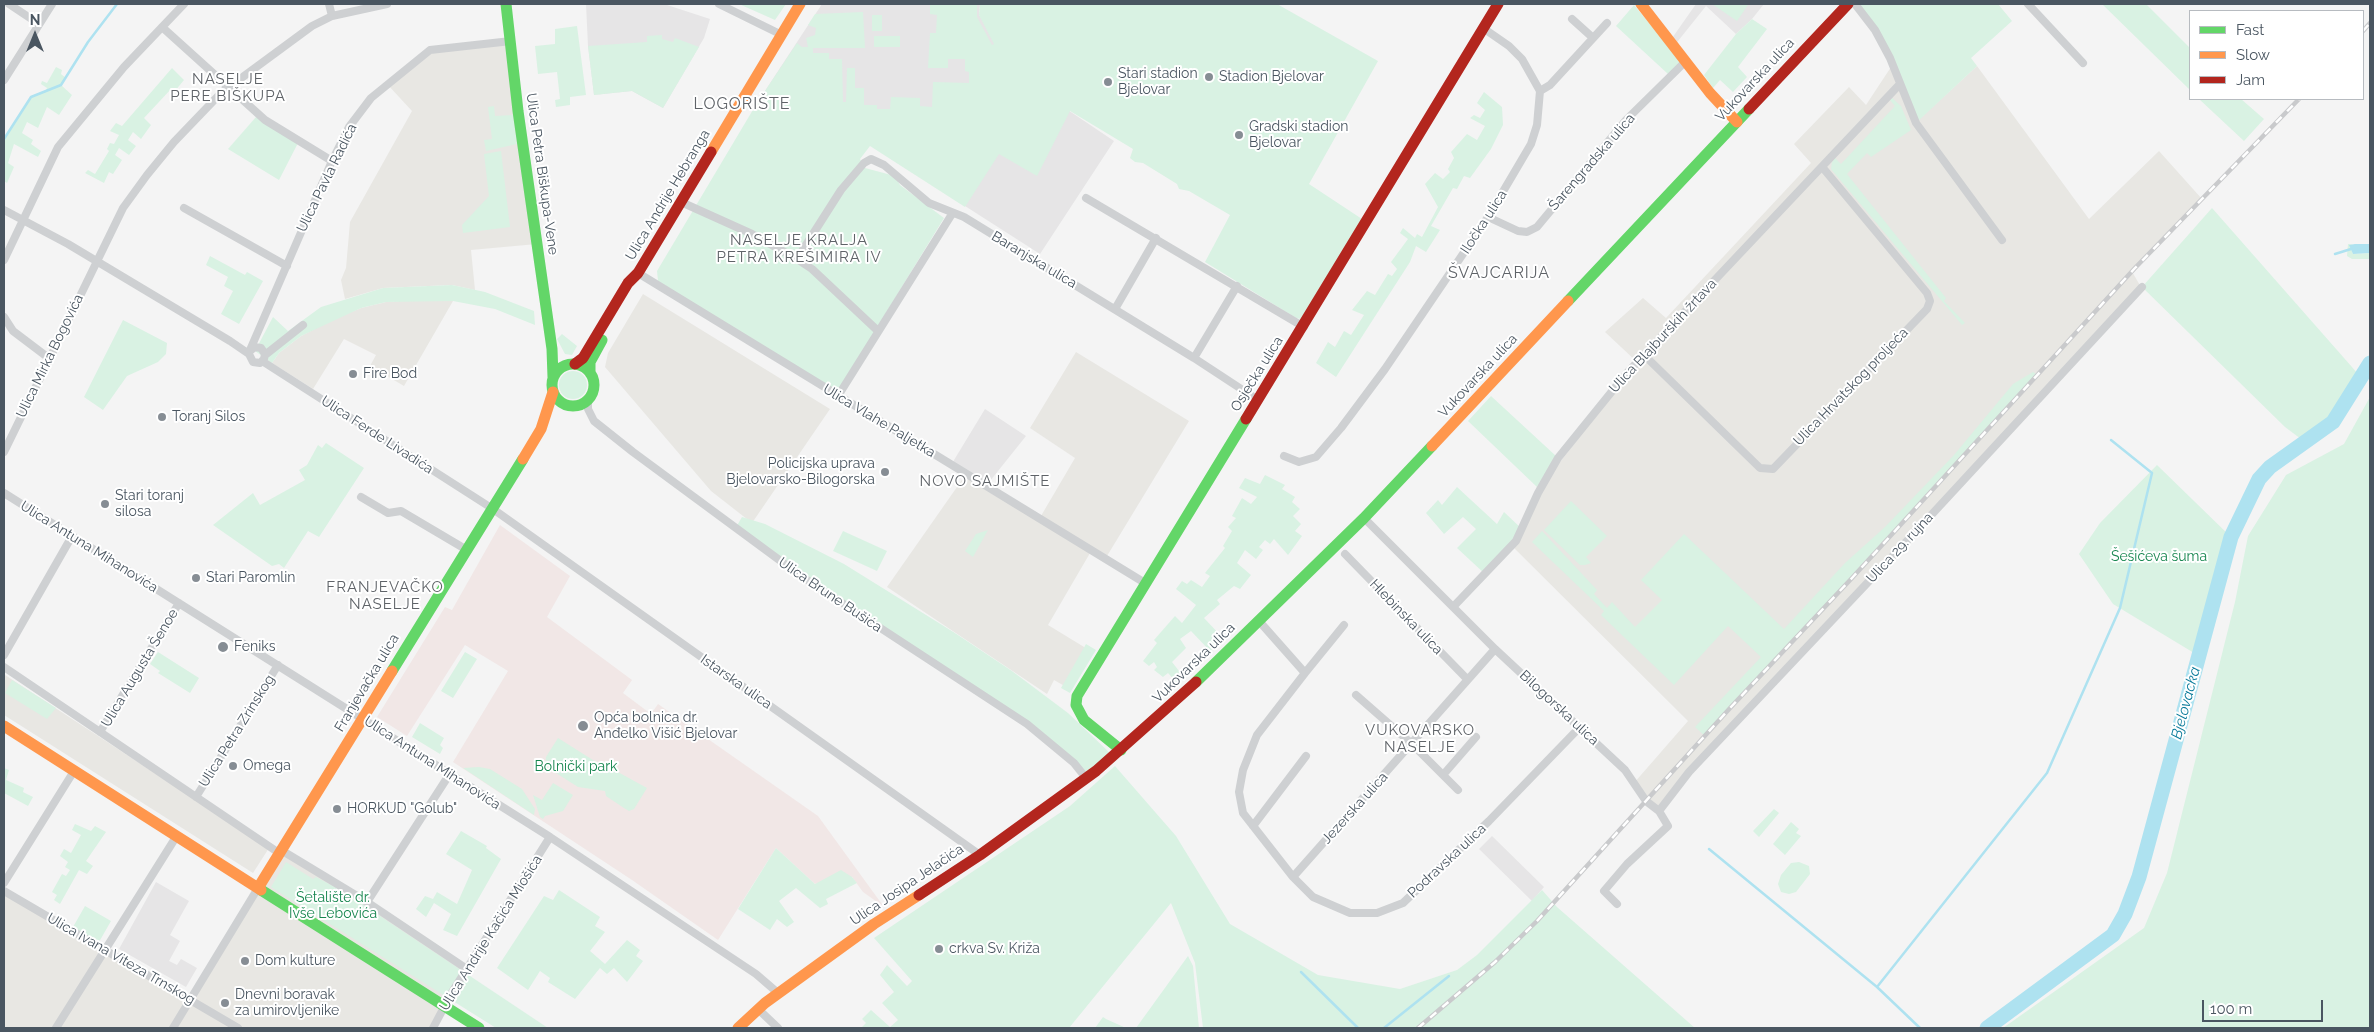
<!DOCTYPE html>
<html>
<head>
<meta charset="utf-8">
<style>
  body { margin:0 }
  #map { position:relative; width:2374px; height:1032px; overflow:hidden; background:#f4f4f4; font-family:Raleway,sans-serif }
  canvas { display:block }
  .frame { position:absolute; inset:0; border:5px solid #4a5661; pointer-events:none }
  .legend { position:absolute; left:2189px; top:10px; width:175px; height:90px; box-sizing:border-box; background:#fff; border:1px solid #b7bbc0; margin:0; padding:6px 9px; list-style:none; font-size:15px; color:#4a5661 }
  .legend li { display:flex; align-items:center; gap:10px; height:25px }
  .legend b { width:25px; border:1px solid #b7bbc0 }
  .north { position:absolute; left:10px; top:10px; width:50px; height:50px; -webkit-text-stroke:4px #fff; paint-order:stroke; rotate:0deg; font-size:14px; font-weight:700; line-height:20px; text-align:center; color:#4a5661 }
  .north::after { content:''; display:block; margin:auto; width:18px; height:22px; background:#4a5661; clip-path:polygon(50% 0,100% 100%,50% 72%,0 100%) }
  .scale { position:absolute; left:2202px; top:1000px; width:121px; height:22px; box-sizing:border-box; border:2px solid #4a5661; border-top:0; padding-left:6px; font-size:15px; line-height:18px; white-space:nowrap; color:#4a5661; -webkit-text-stroke:4px #fff; paint-order:stroke }
</style>
</head>
<body>
<div id="map">
<canvas width="2374" height="1032"></canvas>
<div class="frame"></div>
<ul class="legend">
<li><b style="height:6px;background:#63d668"></b>Fast</li>
<li><b style="height:6px;background:#ff974d"></b>Slow</li>
<li><b style="height:6px;background:#b3261e"></b>Jam</li>
</ul>
<div class="north">N</div>
<div class="scale">100 m</div>
</div>
<script>
const ctx = document.querySelector('canvas').getContext('2d');
ctx.lineJoin = 'round';
function fill(path, color) {
  ctx.fillStyle = color;
  ctx.fill(path, 'evenodd');
}
function toPath(rows) {
  const path = new Path2D();
  for (const r of rows) {
    if (r.length === 3) {
      path.moveTo(r[0] + r[2], r[1]);
      path.arc(r[0], r[1], r[2], 0, 2 * Math.PI);
      continue;
    }
    path.moveTo(r[0], r[1]);
    for (let i = 2; i < r.length; i += 2) path.lineTo(r[i], r[i + 1]);
  }
  return path;
}
function strokePath(path, color, width, dash) {
  ctx.strokeStyle = color;
  ctx.lineWidth = width;
  ctx.lineCap = dash ? 'butt' : 'round';
  ctx.setLineDash(dash || []);
  ctx.stroke(path);
}
function drawText(font, color, halo, rows, align = 'center') {
  ctx.font = font + ' Raleway,sans-serif';
  ctx.lineWidth = 4;
  ctx.setLineDash([]);
  ctx.textBaseline = 'middle';
  ctx.strokeStyle = halo;
  ctx.fillStyle = color;
  for (const [text, x, y, turn = 0] of rows) {
    ctx.save();
    ctx.translate(x, y);
    ctx.rotate((+turn || 0) * Math.PI / 180);
    ctx.textAlign = isNaN(turn) ? turn : align;
    if (halo) ctx.strokeText(text, 0, 0);
    ctx.fillText(text, 0, 0);
    ctx.restore();
  }
}
const commercial = toPath([
  [511,41,537,244,471,250,475,290,452,285,383,288,345,299,341,280,346,268,350,222,412,111,387,84,430,50],
  [1893,64,1916,122,1977,66,2089,219,2159,151,2202,199,2131,270,2141,287,1689,772,1659,811,1634,783,1688,721,1512,546,1543,484,1637,362,1605,332,1643,298,1666,318,1811,163,1794,144,1849,87,1866,105],
  [643,294,830,409,752,523,711,491,605,367,608,353],
  [415,300,453,301,404,386,370,366,376,355,344,339,313,389,272,363,279,353,301,336,332,320,361,308,386,302],
  [1076,352,1189,421,1107,556,1093,548,1048,625,1089,650,1068,688,1054,680,1047,694,887,587,964,477,1038,521,1075,458,1030,428],
  [5,675,269,848,253,873,4,715],
  [281,850,467,969,433,1028,4,1028,4,891,190,999]
]);
const education = toPath([
  [586,4,664,4,710,19,704,38,663,108,632,91,594,95,588,46],
  [822,4,980,4,979,15,1056,102,1114,141,1040,254,865,142,757,103],
  [1696,4,1764,4,1752,19,1736,34,1706,6,1674,46,1670,41],
  [985,409,1026,436,986,486,951,465],
  [1492,836,1544,887,1532,901,1479,849],
  [156,882,189,901,170,935,180,941,169,961,177,965,181,959,197,968,186,987,119,949]
]);
const medical = toPath([
  [500,525,570,576,547,617,632,680,623,693,651,714,658,704,818,816,884,907,863,892,852,877,815,884,776,848,718,940,632,880,453,762,508,671,465,645,407,736,377,717,445,607,452,610]
]);
const green = toPath([
  [739,4,786,4,775,20],
  [930,4,977,4,977,17,992,45,994,44,979,15,980,4,1277,4,1378,61,1309,184,1362,219,1301,319,1296,318,1205,262,1230,215,1189,191,1179,189,1177,184,1143,163,1135,162,1130,158,1133,149,1070,111,1037,176,999,154,965,207,870,146,860,159,865,168,895,176,900,185,944,218,837,393,658,281,657,271,757,103,797,43,802,47,808,47,806,38,815,35,816,28,808,25,815,14,863,12,865,48,813,48,813,53,829,53,829,59,842,59,843,102,846,102,847,68,855,68,855,88,864,88,864,105,877,105,877,109,890,109,891,97,920,98,920,106,932,107,933,82,969,83,969,72,965,71,965,59,948,59,948,68,928,68,930,33,936,33,937,15,930,14],
  [1712,4,1747,4,1748,5,1737,21],
  [1858,4,1998,4,2012,21,1971,58,1977,66,1916,123,1893,64],
  [2102,4,2146,4,2190,48,2190,90],
  [1634,5,1681,61,1668,74,1616,26],
  [872,15,882,15,882,31,872,31],
  [1752,19,1767,29,1738,67,1747,77,1733,92,1720,80,1713,88,1704,75,1736,34],
  [577,26,586,95,570,97,570,105,556,107,555,100,560,99,557,72,538,74,535,46,555,44,555,29],
  [662,35,662,39,673,42,675,38,699,47,663,108,632,91,594,95,588,46,647,42,647,36],
  [874,36,900,36,900,47,874,47],
  [56,67,62,70,61,74,66,78,61,85,72,95,59,115,47,107,38,128,27,122,22,133,33,140,31,144,41,151,38,157,14,144,8,163,14,167,7,183,4,181,4,139,31,97,45,92,47,88,41,84,42,81,47,83],
  [172,68,184,80,175,91,172,88,144,118,151,125,141,139,133,132,128,140,136,146,129,155,119,148,115,155,122,160,113,174,109,172,104,183,85,173,88,170,95,174,109,151,107,149,110,143,114,144,119,135,110,131,116,123,122,126],
  [1484,92,1502,107,1503,125,1491,149,1470,178,1464,176,1457,189,1453,188,1431,226,1440,230,1426,252,1416,246,1410,262,1336,377,1316,363,1328,342,1335,347,1344,331,1351,335,1364,315,1352,310,1367,291,1375,295,1388,274,1392,276,1397,269,1391,262,1408,239,1400,233,1403,228,1415,238,1417,234,1422,237,1438,207,1425,184,1435,173,1443,179,1450,172,1448,169,1454,158,1451,152,1467,134,1477,140,1485,126,1470,118,1474,115,1480,118,1485,110,1477,103],
  [1892,98,1901,106,1911,130,1871,157,1867,153,1847,174,1946,298,1944,301,1965,323,1962,325,1831,169,1832,162,1835,158,1841,164,1895,106,1890,100],
  [2199,99,2241,99,2264,119,2244,141],
  [494,106,495,116,513,115,517,144,486,151,484,140,492,139,488,107],
  [256,117,298,143,279,180,228,149],
  [501,151,510,227,463,233,462,225,489,196,484,154],
  [2212,208,2359,375,2330,419,2301,439,2285,427,2142,287],
  [2348,244,2353,244,2350,245,2353,254,2370,253,2370,259,2352,259,2347,256],
  [210,256,245,275,247,272,263,281,239,324,221,314,233,291,224,286,228,277,206,265],
  [452,285,485,292,534,311,535,325,495,309,453,301,386,302,361,308,301,336,279,353,272,363,255,351,273,317,288,331,321,307,383,288],
  [123,320,167,343,166,354,158,362,127,376,103,410,84,397],
  [562,334,577,346,572,355,565,354,557,339],
  [573,385,14],
  [2033,372,2036,374,1705,736,1695,727,1761,657,1728,626,1674,685,1601,615,1604,611,1532,542,1542,531,1597,590,1594,594,1607,608,1612,602,1635,627,1662,600,1641,580,1684,534,1784,629,1845,563,1885,527,1954,455,2013,384],
  [1491,396,1556,456,1537,487,1468,421],
  [2370,397,2370,1028,2003,1028,2144,928,2167,873,2235,602,2248,536,2286,475,2344,444],
  [326,443,364,468,319,537,308,531,284,568,279,564,272,566,213,525,253,493,260,505,305,480,299,470,307,465,318,445,322,448],
  [2157,465,2231,537,2199,656,2113,604,2079,554,2100,523],
  [1265,475,1285,485,1282,489,1295,497,1292,502,1300,509,1293,516,1301,524,1295,531,1302,536,1288,555,1274,539,1270,544,1265,540,1259,547,1263,550,1256,559,1245,550,1237,563,1251,575,1240,589,1234,586,1217,600,1220,604,1204,618,1223,638,1210,651,1191,631,1180,639,1186,648,1172,662,1183,676,1176,682,1168,673,1163,677,1154,670,1157,667,1154,662,1149,666,1143,661,1157,643,1154,640,1175,616,1182,623,1196,605,1176,589,1182,581,1187,584,1191,580,1202,587,1210,576,1205,573,1225,548,1223,546,1232,531,1228,527,1236,518,1232,516,1242,498,1251,504,1257,497,1239,488,1245,478,1260,484],
  [1457,487,1497,524,1504,512,1522,529,1485,574,1457,548,1476,529,1463,517,1444,534,1426,513,1438,500,1442,505],
  [1571,501,1607,536,1586,557,1591,563,1585,565,1580,565,1544,530],
  [742,517,765,524,844,564,955,633,1012,671,1068,713,1111,754,1084,776,1027,724,735,529],
  [988,530,973,557,965,551,976,534],
  [843,531,887,551,877,571,833,551],
  [1086,644,1096,650,1070,693,1061,688],
  [158,652,199,678,190,693,158,673,160,671,150,664],
  [465,652,477,659,453,698,441,691],
  [12,680,56,708,47,719,5,693],
  [420,723,444,738,440,745,443,748,440,754,412,737],
  [558,738,604,767,616,771,647,788,634,809,629,811,624,808,606,796,605,791,578,787,545,766,546,757],
  [1115,766,1176,836,1230,924,1318,975,1400,989,1457,970,1477,955,1542,890,1557,907,1695,1028,1203,1028,1195,963,1171,903,1069,1028,861,1028,866,1023,862,1019,871,1010,890,1027,898,1020,882,1003,894,992,880,975,887,965,907,986,912,981,874,938,1070,806],
  [479,767,490,769,522,789,535,809,534,815,463,768],
  [4,768,9,770,6,780,24,788,23,792,33,797,28,806,4,793],
  [553,783,573,795,563,811,545,816,543,819,540,817,533,795,542,800],
  [1774,809,1779,813,1759,837,1753,831],
  [1791,822,1799,829,1796,833,1801,836,1785,855,1773,844],
  [75,824,91,831,95,826,106,832,86,861,93,866,87,874,79,870,60,904,54,900,57,895,52,892,62,874,66,876,70,870,65,867,68,862,60,856,64,849,71,853,81,835,72,830],
  [461,831,487,846,486,848,501,859,457,936,443,930,451,914,434,903,426,917,416,909,425,896,433,899,437,892,457,904,472,870,446,854],
  [776,848,815,884,841,870,852,877,857,883,826,899,828,904,820,908,796,888,779,901,794,922,787,927,777,919,770,930,738,909],
  [286,862,313,879,316,877,344,892,548,1028,496,1028,271,887],
  [1799,862,1809,866,1810,874,1796,892,1789,894,1781,892,1778,884,1781,875,1791,863],
  [559,890,600,917,595,926,605,932,590,951,605,964,627,940,640,950,636,956,643,961,627,982,614,968,607,974,600,968,575,999,548,982,550,978,540,971,528,990,497,968,544,896,553,900],
  [85,906,111,921,99,942,73,927],
  [1188,956,1193,966,1199,1028,1136,1028],
  [1103,1017,1106,1019,1126,1028,1095,1028]
]);
const water = toPath([
  [2355,244,2370,244,2370,253,2353,254,2349,245]
]);
const stream = toPath([
  [4,139,31,97,61,85,88,42,117,4],
  [2335,254,2351,249],
  [1709,849,1877,987,1920,1028],
  [1301,972,1358,1028],
  [1877,987,2047,773,2120,608,2152,473,2111,440],
  [1384,1028,1449,976]
]);
const river = toPath([
  [1987,1028,2113,935,2125,914,2139,877,2231,537,2259,479,2270,467,2333,422,2370,363]
]);
const street = toPath([
  [9,4,39,24],
  [329,4,332,16],
  [719,4,782,35],
  [1855,4,1875,30,1890,58,1916,123,2002,240],
  [2028,4,2083,63],
  [1572,19,1592,37],
  [162,27,265,120,332,161],
  [4,80,52,4],
  [1540,91,1550,85,1607,23],
  [1086,198,1304,327],
  [681,202,752,234,797,259,812,269,878,331],
  [184,208,287,266],
  [4,210,68,244,230,341,249,354,253,362,260,363,264,359,265,354,261,348,255,347,250,351],
  [1488,217,1518,231,1527,232,1537,227,1626,120,1686,61],
  [797,259,841,190,864,163,871,159,884,165,929,203,964,217,1194,358,1258,400],
  [4,260,58,147,124,67,184,4],
  [638,273,1145,583],
  [1115,309,1156,238],
  [4,317,13,331,50,359],
  [250,350,332,161,349,127,371,98,430,50,511,41],
  [265,355,303,325],
  [1644,355,1760,468,1773,469,1927,309,1930,301,1927,293,1823,168],
  [1194,358,1237,286],
  [262,361,493,509,980,855],
  [838,396,952,214],
  [588,399,588,409,594,421,633,452,801,576,1027,724,1074,763,1086,778],
  [4,452,123,208,147,175,174,142,221,93,312,26,332,16,387,4],
  [1284,456,1299,462,1316,457,1341,428,1385,369,1488,217,1531,144,1537,125,1540,91,1522,59,1509,46,1483,28],
  [4,493,550,837,756,974,778,993],
  [361,497,388,513,401,511,467,550],
  [1364,518,1495,649,1625,770,1646,801,1659,811,1668,826,1627,864,1604,891,1617,904],
  [1345,554,1467,679],
  [1454,606,1516,541,1538,493,1558,458,1626,374,1899,85],
  [1259,621,1305,673,1257,735,1243,770,1239,792,1243,813,1293,877,1313,897,1350,913,1377,913,1403,903,1489,821,1580,727],
  [4,655,72,536],
  [4,667,279,853],
  [1305,673,1344,625],
  [1356,695,1412,744,1458,790],
  [100,732,179,603],
  [1443,775,1476,737],
  [196,797,278,665],
  [1659,811,1689,772,1922,525,2142,287],
  [1253,826,1306,756],
  [281,850,367,902,467,969],
  [1293,877,1495,649],
  [4,883,74,771],
  [4,891,238,1028],
  [367,902,449,775],
  [758,1009,778,1028],
  [56,1028,176,837],
  [173,1028,258,888],
  [433,1028,451,994,550,837]
]);
const fast = toPath([
  [506,4,518,111,552,349,553,377],
  [1568,301,1749,109],
  [573,385,21],
  [590,373,590,362,602,340],
  [392,671,523,459],
  [1196,682,1364,518,1432,446],
  [1121,750,1084,720,1076,705,1077,696,1246,419],
  [261,890,479,1028]
]);
const slow = toPath([
  [1641,4,1710,93,1737,122],
  [711,152,800,4],
  [1432,446,1568,301],
  [523,459,541,429,553,392],
  [4,726,261,890],
  [258,888,392,671],
  [738,1028,765,1003,874,924,919,895]
]);
const jam = toPath([
  [1749,109,1848,4],
  [575,364,583,358,628,283,638,273,711,152],
  [1246,419,1498,4],
  [919,895,980,855,1096,771,1196,682]
]);
const rail = toPath([
  [2363,31,2370,23],
  [1418,1028,1495,962,1537,921,1731,707,1852,578,2135,268,2299,99]
]);
const markers = [
  [1209,77,5,"#868d94"],
  [1108,82,5,"#868d94"],
  [1239,135,5,"#868d94"],
  [353,374,5,"#868d94"],
  [162,417,5,"#868d94"],
  [885,472,5,"#868d94"],
  [105,504,5,"#868d94"],
  [196,578,5,"#868d94"],
  [223,647,6,"#868d94"],
  [583,726,6,"#868d94"],
  [233,766,5,"#868d94"],
  [337,809,5,"#868d94"],
  [939,949,5,"#868d94"],
  [245,961,5,"#868d94"],
  [225,1003,5,"#868d94"]
];
const poiNames = [
  ["Stari stadion",1118,74],
  ["Bjelovar",1118,90],
  ["Stadion Bjelovar",1219,77],
  ["Gradski stadion",1249,127],
  ["Bjelovar",1249,143],
  ["Fire Bod",363,374],
  ["Toranj Silos",172,417],
  ["Policijska uprava",875,464,"right"],
  ["Bjelovarsko-Bilogorska",875,480,"right"],
  ["Stari toranj",115,496],
  ["silosa",115,512],
  ["Stari Paromlin",206,578],
  ["Feniks",234,647],
  ["Opća bolnica dr.",594,718],
  ["Anđelko Višić Bjelovar",594,734],
  ["Omega",243,766],
  ["HORKUD \"Golub\"",347,809],
  ["crkva Sv. Križa",949,949],
  ["Dom kulture",255,961],
  ["Dnevni boravak",235,995],
  ["za umirovljenike",235,1011]
];
const streetNames = [
  ["Vukovarska ulica",1755,80,-47],
  ["Šarengradska ulica",1592,162,-49],
  ["Ulica Petra Biškupa-Vene",542,174,82],
  ["Ulica Pavla Radića",327,178,-64],
  ["Ulica Andrije Hebranga",668,195,-59],
  ["Iločka ulica",1484,222,-57],
  ["Baranjska ulica",1034,260,31],
  ["Ulica Blajburških žrtava",1663,336,-47],
  ["Ulica Mirka Bogovića",50,356,-64],
  ["Osječka ulica",1257,374,-58],
  ["Vukovarska ulica",1478,376,-47],
  ["Ulica Hrvatskog proljeća",1851,387,-46],
  ["Ulica Vlahe Paljetka",879,421,31],
  ["Ulica Ferde Livadića",377,435,33],
  ["Ulica Antuna Mihanovića",89,547,32],
  ["Ulica 29. rujna",1900,548,-47],
  ["Ulica Brune Bušića",830,595,34],
  ["Hlebinska ulica",1406,617,46],
  ["Vukovarska ulica",1194,663,-44],
  ["Ulica Augusta Šenoe",140,668,-59],
  ["Istarska ulica",736,682,35],
  ["Franjevačka ulica",367,683,-59],
  ["Bilogorska ulica",1559,708,43],
  ["Ulica Petra Zrinskog",237,731,-58],
  ["Ulica Antuna Mihanovića",432,763,33],
  ["Jezerska ulica",1355,808,-48],
  ["Podravska ulica",1447,861,-43],
  ["Ulica Josipa Jelačića",907,885,-34],
  ["Ulica Andrije Kačića Miošića",491,933,-58],
  ["Ulica Ivana Viteza Trnskog",121,959,30]
];
const parkNames = [
  ["Šešićeva šuma",2159,557],
  ["Bolnički park",576,767],
  ["Šetalište dr.",333,898],
  ["Ivše Lebovića",333,914]
];
const neighbourhoodNames = [
  ["NASELJE",228,79],
  ["PERE BIŠKUPA",228,96],
  ["NASELJE KRALJA",799,240],
  ["PETRA KREŠIMIRA IV",799,257],
  ["NOVO SAJMIŠTE",985,481],
  ["FRANJEVAČKO",385,587],
  ["NASELJE",385,604],
  ["VUKOVARSKO",1420,730],
  ["NASELJE",1420,747]
];
const waterNames = [
  ["Bjelovacka",2186,703,-75]
];
const quarterNames = [
  ["LOGORIŠTE",742,104],
  ["ŠVAJCARIJA",1499,273]
];
fill(commercial, '#e8e7e3');
fill(education, '#e6e5e6');
fill(medical, '#f1e7e6');
fill(green, '#d9f2e3');
fill(water, '#aee2f0');
strokePath(stream, '#aee2f0', 2.5);
strokePath(river, '#aee2f0', 15);
strokePath(street, '#ced0d2', 8);
strokePath(fast, '#63d668', 11);
strokePath(slow, '#ff974d', 11);
strokePath(jam, '#b3261e', 11);
strokePath(rail, '#c9cacc', 4.5);
strokePath(rail, '#fff', 2.5, [8]);
for (const [x, y, r, color] of markers) {
  const dot = new Path2D();
  dot.arc(x, y, r, 0, 2 * Math.PI);
  ctx.fillStyle = color;
  ctx.fill(dot);
  strokePath(dot, '#fff', 2);
}
drawText('14px', '#4a5661', '#fff', poiNames, 'left');
drawText('14px', '#4a5661', '#fff', streetNames);
drawText('14px', '#17864f', '#fff', parkNames);
ctx.letterSpacing = '1px';
drawText('15px', '#5f6368', '#fff', neighbourhoodNames);
ctx.letterSpacing = '0px';
drawText('italic 15px', '#0c7c9b', '#fff', waterNames);
ctx.letterSpacing = '1px';
drawText('16px', '#5f6368', '#fff', quarterNames);
ctx.letterSpacing = '0px';
</script>
</body>
</html>
